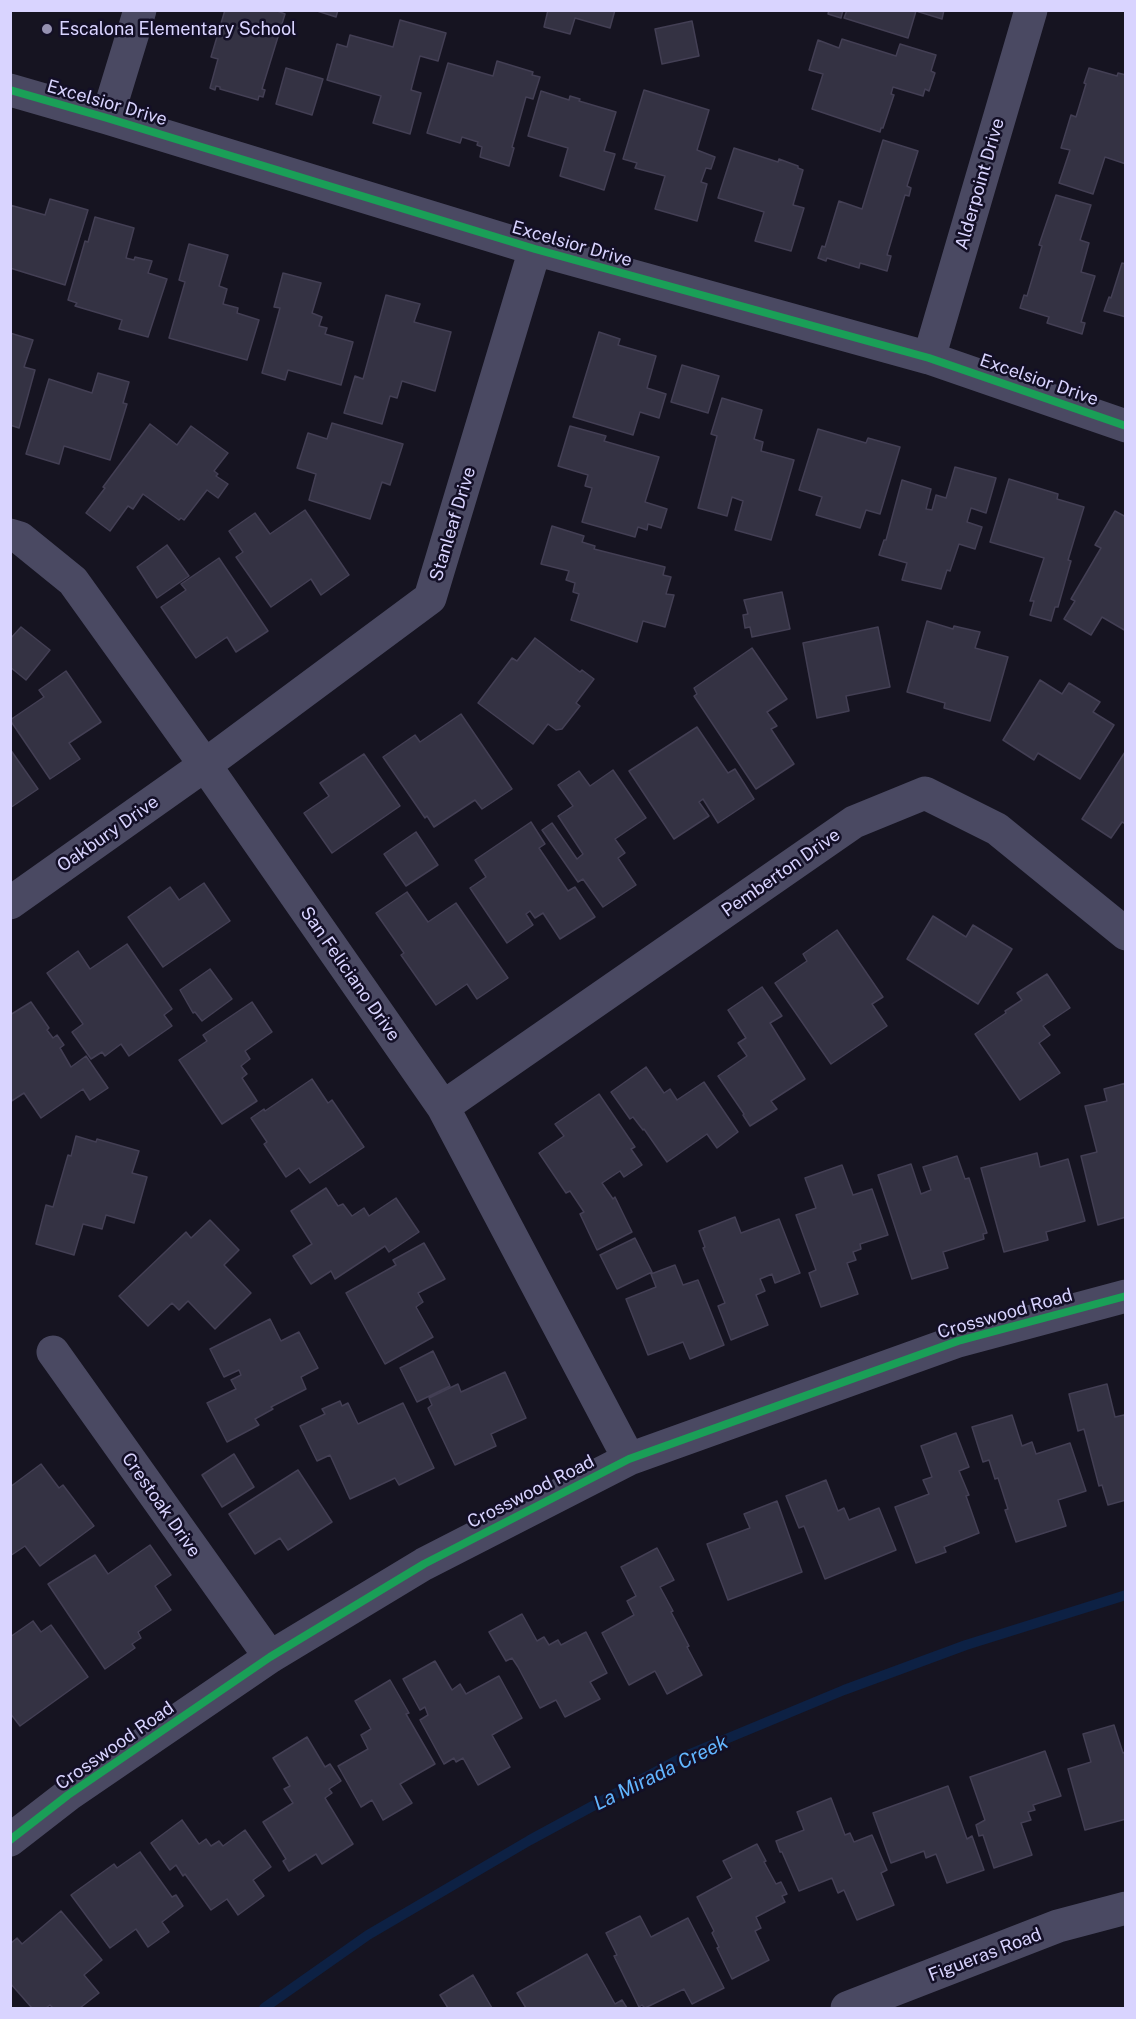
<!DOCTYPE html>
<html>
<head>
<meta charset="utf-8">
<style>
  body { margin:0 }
  #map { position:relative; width:1136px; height:2019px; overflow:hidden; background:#161421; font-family:"Public Sans",sans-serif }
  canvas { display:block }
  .frame { position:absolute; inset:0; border:12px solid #d9d4ff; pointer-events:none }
</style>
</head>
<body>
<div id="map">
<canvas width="1136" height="2019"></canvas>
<div class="frame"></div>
</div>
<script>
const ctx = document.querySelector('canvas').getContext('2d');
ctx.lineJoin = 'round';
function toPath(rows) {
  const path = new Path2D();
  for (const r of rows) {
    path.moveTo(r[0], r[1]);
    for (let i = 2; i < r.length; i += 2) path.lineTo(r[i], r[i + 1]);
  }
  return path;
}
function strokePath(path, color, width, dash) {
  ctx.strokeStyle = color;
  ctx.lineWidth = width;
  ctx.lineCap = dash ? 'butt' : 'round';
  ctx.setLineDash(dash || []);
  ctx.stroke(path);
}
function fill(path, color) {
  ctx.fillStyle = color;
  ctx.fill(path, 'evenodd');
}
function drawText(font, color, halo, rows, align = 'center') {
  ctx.font = font + ' "Public Sans",sans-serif';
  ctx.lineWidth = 5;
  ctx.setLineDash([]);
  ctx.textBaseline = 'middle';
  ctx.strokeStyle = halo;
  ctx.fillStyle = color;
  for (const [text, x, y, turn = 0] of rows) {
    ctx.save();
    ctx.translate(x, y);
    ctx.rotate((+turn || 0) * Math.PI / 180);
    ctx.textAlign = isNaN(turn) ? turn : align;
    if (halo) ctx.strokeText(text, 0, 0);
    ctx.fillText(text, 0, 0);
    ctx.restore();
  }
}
const stream = toPath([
  [264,2008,368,1935,530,1840,685,1756,844,1690,966,1645,1126,1595]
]);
const building = toPath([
  [225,10,275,10,285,14,262,89,265,90,263,97,259,96,258,100,220,89,220,87,216,86,215,90,210,88,218,59,211,57,225,10],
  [314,10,338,10,336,17,314,10],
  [548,10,615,10,610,28,575,18,570,34,544,27,548,10],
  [829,10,843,10,841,18,828,14,829,10],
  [847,10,944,10,942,19,916,11,908,38,844,18,847,10],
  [400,20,446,33,438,61,420,56,411,90,421,93,410,134,373,123,381,96,327,80,337,44,347,47,350,35,393,47,400,20],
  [692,21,699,56,662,64,655,29,692,21],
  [842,39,896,56,900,44,936,55,931,71,935,73,929,91,925,89,923,96,893,87,891,94,894,95,883,128,881,128,880,132,812,109,823,74,809,70,818,40,839,48,842,39],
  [497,61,533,72,532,75,540,77,533,99,526,97,512,147,514,148,509,166,480,157,482,147,477,145,478,142,462,137,460,143,427,133,448,63,493,76,497,61],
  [286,68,323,79,312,115,276,104,286,68],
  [1089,68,1117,76,1118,73,1126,75,1126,164,1105,157,1093,194,1059,183,1070,150,1061,148,1071,115,1076,117,1086,84,1084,83,1089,68],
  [644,90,709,110,697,150,715,157,711,169,706,168,701,182,707,184,697,221,655,209,665,176,635,168,637,163,623,159,644,90],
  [541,91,569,100,570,96,580,99,579,101,616,112,604,151,615,154,604,190,560,176,568,148,528,136,541,91],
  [883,140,918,151,907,186,911,188,909,196,905,195,887,255,891,256,887,271,860,263,859,268,827,258,826,261,818,258,822,246,825,247,839,201,862,209,883,140],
  [734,148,778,162,779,159,798,166,798,168,803,170,793,205,804,208,791,251,755,241,764,212,718,198,734,148],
  [1056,195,1091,205,1080,240,1089,243,1081,272,1095,276,1081,322,1085,323,1082,334,1047,323,1049,317,1020,308,1024,295,1027,296,1042,246,1039,245,1056,195],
  [50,199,88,210,65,285,10,268,10,205,45,215,50,199],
  [95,217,134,228,126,258,134,260,135,257,152,261,148,273,167,279,148,337,119,329,122,320,75,306,77,303,68,300,85,241,88,242,95,217],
  [189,244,228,255,219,286,227,289,223,304,238,308,237,313,259,320,247,360,169,338,185,282,179,280,189,244],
  [1122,263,1126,264,1126,317,1104,311,1109,297,1111,298,1122,263],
  [283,273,321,283,312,313,322,317,319,326,327,328,325,334,353,342,341,385,288,370,285,380,262,373,280,308,274,307,283,273],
  [386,295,420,304,414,322,451,332,435,391,402,381,397,398,390,396,382,424,344,413,355,376,363,379,386,295],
  [599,332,620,339,618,345,656,356,647,388,666,394,659,418,640,412,633,435,573,417,599,332],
  [10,333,33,340,24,367,35,370,19,428,10,425,10,333],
  [682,365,719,376,708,413,671,402,682,365],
  [98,373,129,382,123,403,127,404,110,460,64,446,59,464,26,454,49,379,92,393,98,373],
  [722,398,762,410,754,439,763,442,761,451,794,460,771,540,735,530,743,501,732,497,727,516,698,508,717,436,711,434,722,398],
  [332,423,403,444,390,485,382,482,370,519,309,500,316,474,297,468,308,433,327,439,332,423],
  [150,424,177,445,191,426,228,453,214,471,218,474,216,476,228,484,218,498,207,490,184,520,181,518,179,520,143,494,133,509,128,506,110,531,86,513,105,488,103,487,150,424],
  [570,426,606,436,604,441,659,457,645,502,667,509,661,528,648,524,647,530,638,527,635,537,582,522,592,488,585,486,588,475,558,466,570,426],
  [818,429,866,443,868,438,900,447,880,514,866,510,860,528,816,515,822,497,799,490,818,429],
  [955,467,996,478,986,513,971,508,967,522,982,527,975,549,959,544,950,571,947,570,941,589,902,580,907,563,879,555,884,540,886,540,902,480,931,489,926,509,932,510,936,495,946,498,955,467],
  [1009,479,1058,494,1057,499,1084,507,1068,560,1071,561,1058,607,1055,607,1051,621,1030,615,1034,601,1030,601,1044,558,990,542,1009,479],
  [305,510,349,575,321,595,311,579,271,607,236,557,243,552,229,531,255,513,270,534,305,510],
  [1115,511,1126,517,1126,631,1102,617,1091,635,1064,619,1075,601,1071,599,1101,548,1095,545,1115,511],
  [552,526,584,536,582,542,595,546,594,549,665,567,663,575,671,577,666,594,674,595,665,627,643,621,637,642,571,620,579,594,573,592,575,583,566,580,569,571,541,564,552,526],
  [167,545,189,576,157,598,137,567,167,545],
  [219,558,268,631,236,652,227,637,196,658,161,607,186,590,181,584,219,558],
  [782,592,790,629,752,637,750,627,745,628,743,615,748,614,744,600,782,592],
  [927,621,953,629,954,626,980,632,975,648,1008,657,990,721,944,708,945,703,907,692,927,621],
  [21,627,50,650,26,680,10,667,10,639,21,627],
  [878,627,890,687,846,696,849,711,817,718,803,643,878,627],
  [535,638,580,672,582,670,594,679,576,703,580,706,562,729,556,730,548,724,533,744,478,703,512,658,517,661,535,638],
  [752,648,787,699,767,712,777,726,771,729,794,764,756,789,694,696,697,694,694,688,752,648],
  [66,671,101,722,69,743,80,759,50,779,10,720,44,697,39,690,66,671],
  [1040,680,1062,694,1069,683,1100,702,1093,712,1114,725,1080,779,1038,753,1034,760,1003,740,1040,680],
  [461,714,512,789,482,809,475,800,434,827,427,816,425,818,383,757,415,735,420,742,461,714],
  [697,727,728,773,735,769,754,799,718,823,703,799,699,802,709,816,674,839,629,771,697,727],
  [10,749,38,789,10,808,10,749],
  [1125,752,1126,824,1122,822,1111,838,1082,819,1125,752],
  [364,754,400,806,332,853,304,813,329,796,320,783,364,754],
  [613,770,646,818,615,839,625,853,618,858,636,885,603,907,583,879,578,882,542,830,552,823,577,859,583,854,558,816,573,806,558,785,579,771,590,786,613,770],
  [531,822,545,844,539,848,568,891,575,887,595,917,560,939,543,913,535,918,530,911,526,914,533,925,507,943,470,888,486,877,475,860,531,822],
  [416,832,438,865,406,886,384,854,416,832],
  [204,883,230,921,163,967,128,917,170,887,179,900,204,883],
  [407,892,428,922,456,903,508,978,477,999,467,984,436,1005,401,955,404,953,376,913,407,892],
  [933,916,966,937,973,925,1012,949,978,1004,907,959,933,916],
  [837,930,883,997,872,1004,887,1026,831,1064,775,983,807,961,803,954,837,930],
  [127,944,172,1009,164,1015,172,1026,129,1056,121,1044,105,1056,102,1052,91,1059,72,1032,83,1024,47,973,78,951,90,969,127,944],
  [210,969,232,999,202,1021,195,1012,193,1013,180,990,210,969],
  [1047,974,1070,1008,1043,1026,1050,1035,1039,1043,1060,1073,1020,1100,975,1034,1006,1013,1005,1011,1022,1000,1017,993,1047,974],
  [762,987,782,1016,770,1023,805,1079,771,1101,777,1109,750,1126,743,1115,744,1114,718,1076,747,1056,738,1043,746,1038,728,1010,762,987],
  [31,1002,49,1028,47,1030,53,1038,57,1035,64,1045,60,1048,71,1067,86,1056,108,1088,90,1100,83,1089,41,1118,24,1093,10,1102,10,1015,31,1002],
  [252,1002,272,1032,245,1051,250,1059,241,1066,247,1074,242,1078,257,1101,222,1124,179,1060,207,1041,203,1035,252,1002],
  [646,1067,664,1093,670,1089,677,1100,704,1082,738,1132,717,1148,707,1134,667,1162,644,1129,643,1130,633,1117,630,1119,611,1092,646,1067],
  [312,1079,328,1103,332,1100,364,1147,310,1183,299,1168,286,1177,264,1144,267,1142,251,1118,264,1109,265,1111,312,1079],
  [1126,1083,1126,1217,1098,1225,1081,1156,1097,1152,1085,1106,1107,1101,1104,1089,1126,1083],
  [599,1094,635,1147,631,1149,642,1165,624,1177,620,1171,602,1183,613,1199,615,1197,632,1232,597,1250,580,1214,584,1212,570,1191,566,1193,539,1153,564,1136,555,1124,599,1094],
  [76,1136,96,1142,97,1139,139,1151,132,1173,147,1177,134,1223,106,1215,102,1229,83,1224,74,1255,36,1244,46,1205,53,1207,68,1155,71,1156,76,1136],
  [1037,1153,1040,1167,1068,1159,1085,1221,1046,1232,1048,1240,1004,1252,981,1168,1037,1153],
  [957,1156,965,1179,969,1178,987,1233,983,1234,984,1239,943,1252,948,1268,912,1279,878,1175,911,1164,921,1194,931,1190,923,1167,957,1156],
  [842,1165,853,1195,872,1189,888,1235,860,1244,861,1249,853,1252,856,1260,847,1263,858,1294,821,1307,809,1273,816,1270,796,1215,816,1208,805,1178,842,1165],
  [326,1188,338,1206,343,1204,352,1216,364,1208,369,1216,396,1198,419,1232,389,1252,385,1246,335,1279,331,1271,311,1284,293,1256,312,1244,291,1211,326,1188],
  [735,1217,741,1233,779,1219,800,1273,775,1283,772,1274,760,1279,765,1291,756,1295,768,1325,731,1340,718,1306,725,1303,703,1248,705,1247,699,1231,735,1217],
  [210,1220,239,1250,224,1265,251,1293,215,1329,188,1301,179,1310,172,1303,148,1326,119,1296,186,1232,191,1238,210,1220],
  [635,1238,652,1272,617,1289,600,1255,635,1238],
  [424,1243,445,1279,418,1293,423,1302,416,1307,433,1337,385,1364,346,1293,396,1265,393,1260,424,1243],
  [675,1265,683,1285,698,1280,724,1345,690,1359,683,1342,648,1355,626,1299,656,1287,651,1274,675,1265],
  [270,1319,281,1341,299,1332,318,1368,301,1377,306,1389,271,1407,273,1409,255,1419,259,1425,227,1442,207,1403,236,1389,231,1380,241,1375,239,1370,224,1377,210,1349,270,1319],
  [433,1351,450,1386,417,1402,400,1368,433,1351],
  [505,1372,526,1418,491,1434,496,1446,455,1465,428,1408,432,1405,429,1398,458,1384,461,1392,505,1372],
  [1107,1384,1115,1417,1124,1415,1126,1420,1126,1500,1108,1505,1102,1485,1099,1486,1084,1429,1078,1431,1069,1394,1107,1384],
  [340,1401,342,1406,348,1403,358,1424,403,1403,434,1468,399,1485,395,1478,350,1499,330,1455,317,1461,300,1426,325,1414,322,1409,340,1401],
  [1012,1415,1022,1446,1032,1442,1036,1454,1070,1443,1086,1491,1058,1500,1066,1526,1016,1542,1005,1510,1008,1509,998,1478,995,1479,989,1460,983,1462,972,1427,1012,1415],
  [956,1433,969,1467,959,1471,969,1495,966,1496,979,1533,944,1547,946,1552,916,1563,895,1507,929,1494,923,1480,932,1477,921,1446,956,1433],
  [234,1454,254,1487,222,1507,202,1475,234,1454],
  [41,1464,59,1488,63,1485,94,1526,40,1566,25,1546,10,1556,10,1487,41,1464],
  [298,1470,332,1522,288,1550,280,1538,255,1554,229,1514,298,1470],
  [826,1480,838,1511,844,1508,849,1520,879,1508,896,1550,825,1579,804,1526,799,1528,786,1496,826,1480],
  [777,1501,802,1572,728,1600,707,1544,750,1528,744,1514,777,1501],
  [150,1545,171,1575,155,1586,171,1610,138,1632,141,1638,132,1644,135,1648,105,1669,48,1584,95,1555,108,1574,150,1545],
  [657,1548,674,1580,660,1587,673,1611,671,1612,689,1646,687,1647,702,1675,667,1694,655,1671,629,1685,602,1633,634,1615,627,1601,636,1596,621,1567,657,1548],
  [522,1614,537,1641,544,1637,549,1645,558,1640,561,1645,586,1632,607,1673,590,1682,600,1699,565,1717,556,1700,540,1708,518,1667,512,1658,506,1661,489,1632,522,1614],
  [33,1621,41,1632,51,1625,88,1677,20,1726,10,1713,10,1637,33,1621],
  [435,1661,452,1690,460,1684,466,1694,499,1676,522,1718,492,1735,510,1767,478,1785,463,1758,456,1762,454,1758,444,1764,420,1720,428,1715,425,1707,420,1710,403,1679,435,1661],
  [390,1680,409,1713,406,1714,435,1764,400,1784,412,1803,383,1820,372,1800,361,1807,338,1766,368,1749,361,1735,371,1729,355,1701,390,1680],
  [1114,1725,1123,1753,1126,1752,1126,1819,1085,1830,1068,1769,1091,1762,1083,1734,1114,1725],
  [307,1737,325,1767,330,1764,341,1781,329,1789,332,1793,325,1798,353,1844,322,1864,316,1854,289,1871,283,1861,286,1859,263,1822,293,1803,284,1789,290,1786,273,1758,307,1737],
  [1045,1751,1061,1796,1033,1805,1035,1810,1028,1812,1031,1820,1021,1823,1032,1855,994,1868,983,1835,979,1836,976,1825,985,1820,970,1777,1045,1751],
  [948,1786,967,1839,972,1836,984,1870,947,1883,936,1854,926,1858,924,1851,891,1863,873,1813,948,1786],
  [831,1798,845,1835,850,1833,854,1842,872,1835,887,1870,881,1873,894,1905,857,1920,844,1890,838,1893,832,1878,799,1891,782,1852,780,1852,776,1841,804,1830,797,1812,831,1798],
  [182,1820,199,1844,206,1839,211,1846,219,1841,223,1846,245,1830,271,1867,253,1880,264,1896,238,1915,227,1899,211,1910,185,1874,183,1876,176,1865,170,1870,151,1843,182,1820],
  [757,1844,766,1861,764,1862,776,1884,781,1882,787,1894,782,1896,785,1902,756,1917,761,1928,755,1931,769,1960,732,1979,717,1948,719,1947,712,1933,714,1931,697,1897,732,1878,723,1861,757,1844],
  [140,1852,172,1897,176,1895,183,1906,162,1922,169,1932,148,1947,136,1929,110,1948,71,1895,114,1864,117,1868,140,1852],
  [61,1911,102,1960,84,1975,99,1993,80,2008,53,2008,50,2005,46,2008,32,2008,10,1983,10,1944,17,1938,22,1944,61,1911],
  [640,1916,651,1937,688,1918,724,1988,692,2004,684,1989,645,2008,642,2005,639,2007,614,1956,617,1955,606,1933,640,1916],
  [587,1954,615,2004,622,2000,627,2008,526,2008,517,1993,587,1954],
  [473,1975,492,2008,448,2008,440,1995,473,1975]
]);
const street = toPath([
  [10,90,107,118,535,249,929,358,1126,426],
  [107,118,140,10],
  [929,358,1031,10],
  [10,535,20,538,73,581,205,765,443,1107,629,1459],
  [10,903,205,765,430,598,535,249],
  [443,1107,854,822,925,793,997,829,1126,934],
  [53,1352,270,1657],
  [10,1840,68,1795,270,1657,424,1564,629,1459,958,1341,1126,1296],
  [847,2008,1058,1926,1126,1908]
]);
const cycleway = toPath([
  [10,90,107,118,535,249,929,358,1126,426],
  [10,1840,68,1795,270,1657,424,1564,629,1459,958,1341,1126,1296]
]);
const markers = [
  [47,29,6,"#9591b1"]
];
const poiNames = [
  ["Escalona Elementary School",59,29]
];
const streetNames = [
  ["Excelsior Drive",107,103,16],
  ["Alderpoint Drive",980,184,-74],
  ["Excelsior Drive",572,244,16],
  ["Excelsior Drive",1039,380,19],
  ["Stanleaf Drive",453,524,-73],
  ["Oakbury Drive",108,834,-35],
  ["Pemberton Drive",781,873,-35],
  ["San Feliciano Drive",350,974,55],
  ["Crosswood Road",1005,1314,-16],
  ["Crosswood Road",531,1492,-27],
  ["Crestoak Drive",161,1505,55],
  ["Crosswood Road",115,1746,-35],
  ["Figueras Road",985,1955,-21]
];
const waterNames = [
  ["La Mirada Creek",661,1773,-26]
];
strokePath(stream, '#0d2144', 10);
fill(building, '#343243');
strokePath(building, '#433f54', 1.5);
strokePath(street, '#4a4962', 33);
strokePath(cycleway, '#1a9f57', 8);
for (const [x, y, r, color] of markers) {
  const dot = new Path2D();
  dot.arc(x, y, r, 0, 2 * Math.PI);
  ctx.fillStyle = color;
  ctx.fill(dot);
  strokePath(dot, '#130f26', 2);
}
drawText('18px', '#d9d4ff', '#130f26', poiNames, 'left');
drawText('18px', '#d9d4ff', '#130f26', streetNames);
drawText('italic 20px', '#62b6ff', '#130f26', waterNames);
</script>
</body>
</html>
